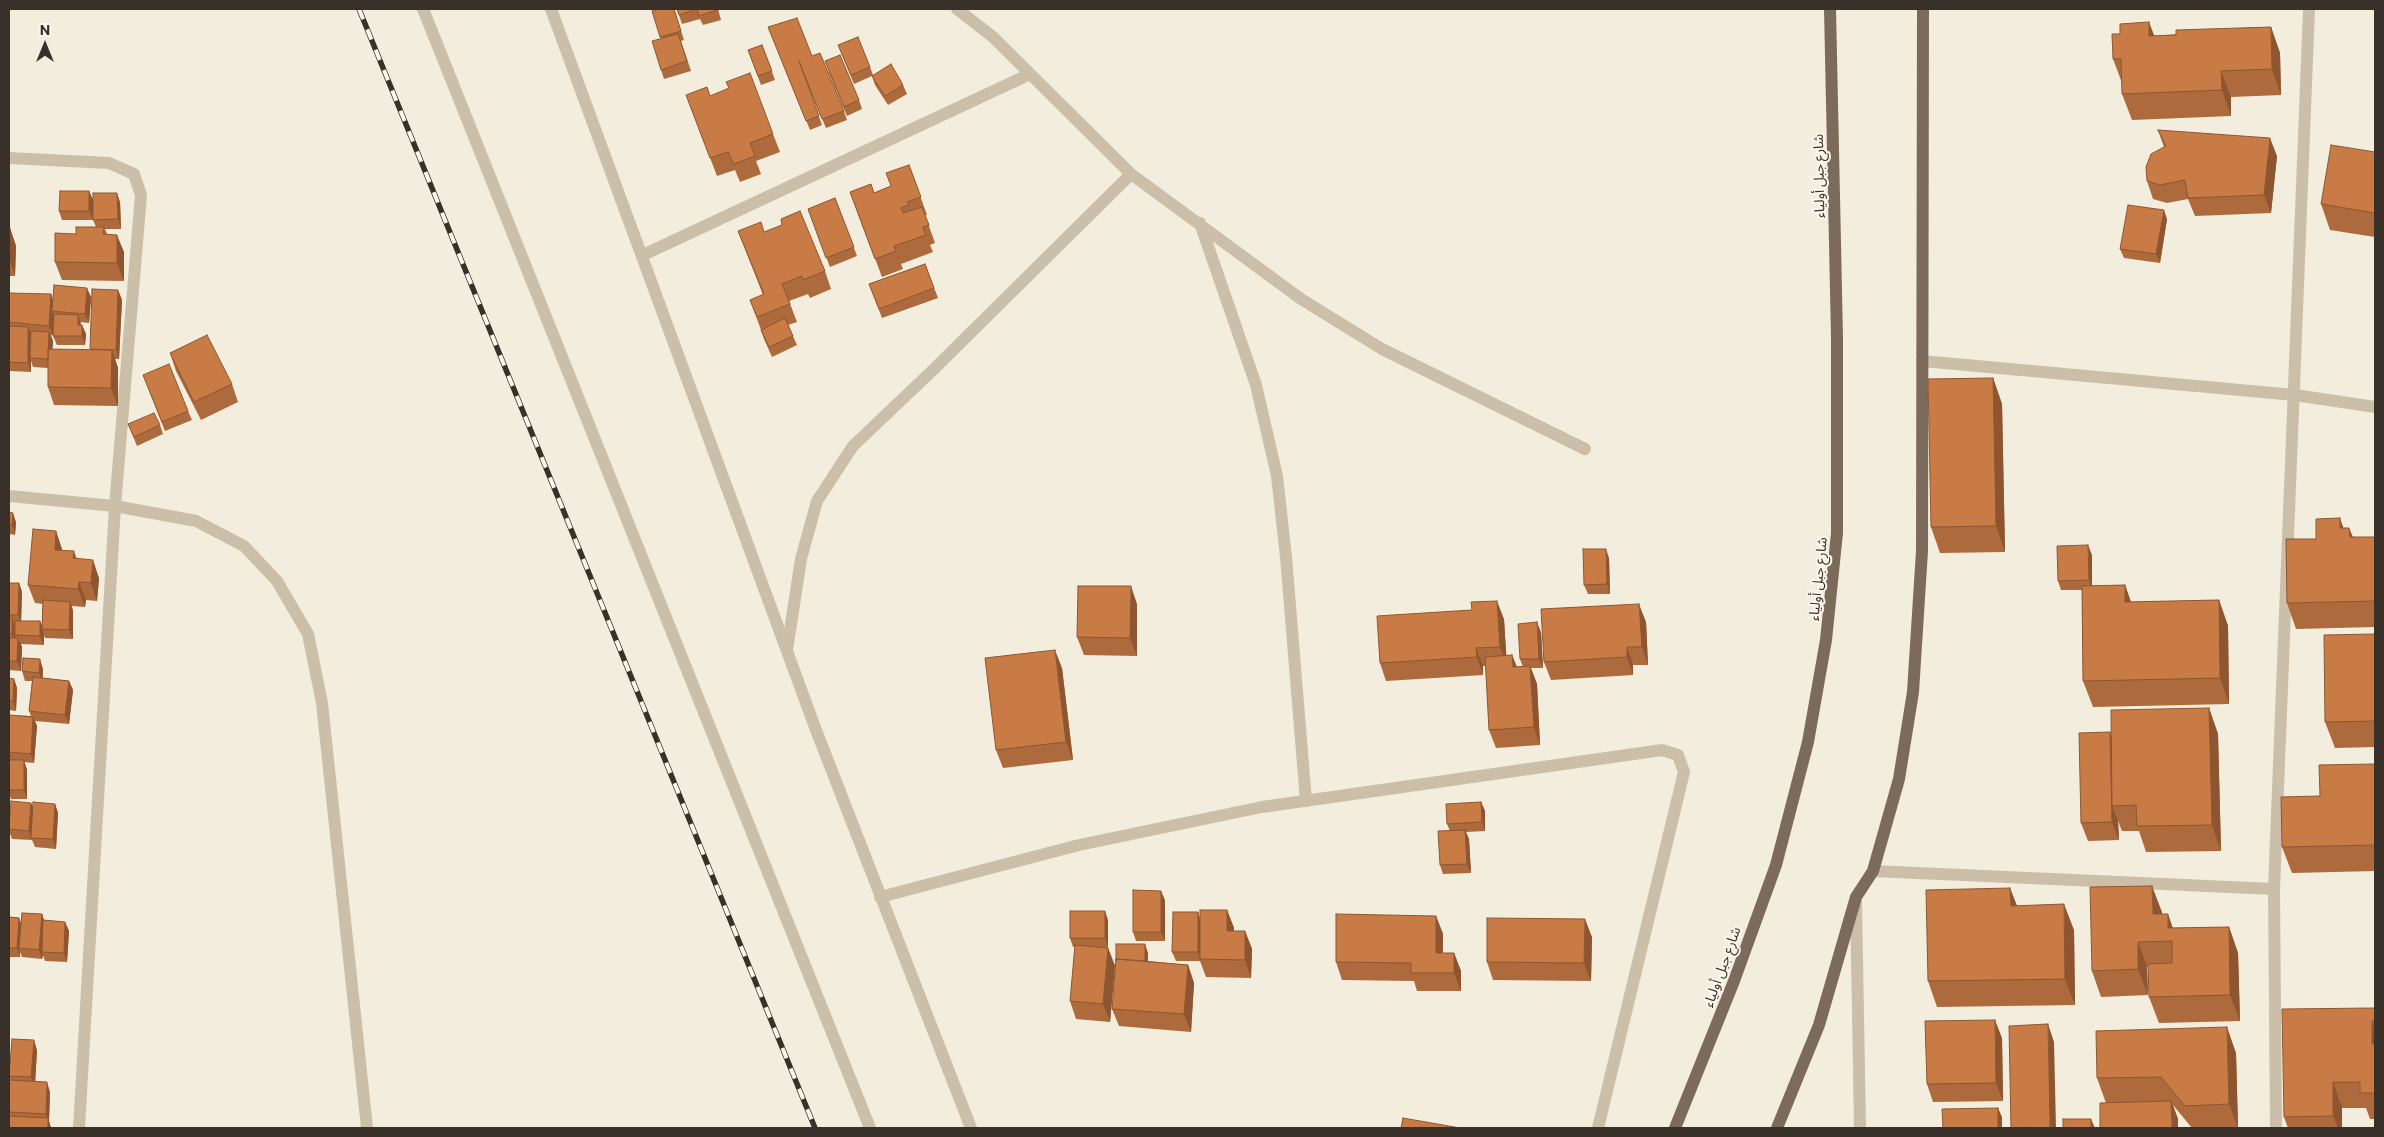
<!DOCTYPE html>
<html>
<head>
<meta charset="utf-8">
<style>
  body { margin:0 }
  #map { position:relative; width:2384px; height:1137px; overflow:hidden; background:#f3edde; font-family:Commissioner,sans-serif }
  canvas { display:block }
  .frame { position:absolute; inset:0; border:10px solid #393129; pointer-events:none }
  .north { position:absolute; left:20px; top:20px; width:50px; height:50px; -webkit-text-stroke:4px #fbf6eb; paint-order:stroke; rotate:0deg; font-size:14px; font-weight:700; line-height:20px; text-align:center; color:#393129 }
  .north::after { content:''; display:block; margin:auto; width:18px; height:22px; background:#393129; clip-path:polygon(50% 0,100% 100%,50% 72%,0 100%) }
</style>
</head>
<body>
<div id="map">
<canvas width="2384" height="1137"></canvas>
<div class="frame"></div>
<div class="north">N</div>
</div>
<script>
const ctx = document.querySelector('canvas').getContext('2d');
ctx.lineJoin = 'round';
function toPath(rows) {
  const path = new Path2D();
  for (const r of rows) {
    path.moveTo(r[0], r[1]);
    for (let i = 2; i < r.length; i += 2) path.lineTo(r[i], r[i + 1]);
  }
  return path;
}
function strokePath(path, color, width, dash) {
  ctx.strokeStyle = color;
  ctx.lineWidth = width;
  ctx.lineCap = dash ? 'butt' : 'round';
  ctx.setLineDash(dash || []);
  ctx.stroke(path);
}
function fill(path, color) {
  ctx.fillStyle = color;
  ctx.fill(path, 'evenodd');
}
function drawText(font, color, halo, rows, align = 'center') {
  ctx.font = font + ' Commissioner,"Noto Sans Arabic",sans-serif';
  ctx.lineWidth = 4;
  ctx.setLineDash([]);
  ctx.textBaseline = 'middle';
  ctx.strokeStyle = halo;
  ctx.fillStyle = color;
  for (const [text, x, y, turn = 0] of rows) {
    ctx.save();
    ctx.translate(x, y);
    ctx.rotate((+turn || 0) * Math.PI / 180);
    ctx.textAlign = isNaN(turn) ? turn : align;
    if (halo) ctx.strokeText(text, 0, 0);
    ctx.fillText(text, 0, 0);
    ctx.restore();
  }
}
const minor = toPath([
  [551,9,816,730,971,1128],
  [957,9,993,37,1131,174,1301,299,1382,349,1585,449],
  [9,158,109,163,134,174,141,195,115,506,79,1128],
  [1200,223,1256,385,1277,476,1286,557,1306,801],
  [643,255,1030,74],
  [1922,361,2295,395,2375,407],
  [9,496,115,506,196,521,244,546,277,581,308,634,322,703,367,1128],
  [787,650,801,559,817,501,853,446,933,370,1131,174],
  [1873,871,2274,889],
  [880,897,1079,845,1262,807,1662,750,1678,755,1684,772,1598,1128],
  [1856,901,1860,1128],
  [2276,1128,2274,889,2309,9]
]);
const tertiary = toPath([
  [423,9,870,1128]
]);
const primary = toPath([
  [1675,1128,1734,981,1776,865,1808,742,1826,640,1837,533,1837,337,1830,9],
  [1777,1128,1819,1025,1856,897,1873,871,1899,779,1913,692,1922,551,1923,9]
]);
const rail = toPath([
  [359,9,815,1128]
]);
const wall = toPath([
  [674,9,684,40,681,41,691,71,664,79,661,70,661,39,652,11],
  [677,9,718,9,721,20,703,25,700,19,682,24],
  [768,27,812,56,844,111,847,120,826,128,802,71,822,125,810,130],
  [2271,27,2280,53,2281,95,2231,97,2231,116,2132,120,2122,94,2122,83,2113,59,2154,36],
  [762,45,775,80,761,85,748,50],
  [838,45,870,67,873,75,903,85,907,94,888,105,875,85,872,76,854,84],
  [828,70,859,100,862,109,847,116],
  [686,95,710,96,773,134,780,152,756,161,761,174,740,182,735,170,717,176],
  [2158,130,2277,156,2271,213,2195,216,2188,199,2167,203,2153,199,2147,181,2164,147],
  [2375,152,2375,237,2330,230,2321,204],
  [909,165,927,215,925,215,935,243,930,245,933,252,901,264,903,269,882,277,850,192,871,184,874,193,891,186],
  [89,191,93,200,93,220,62,220,59,211],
  [835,198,857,256,830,267,808,209],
  [120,202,121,229,105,229,107,234,124,252,124,281,62,280,55,262,76,234,96,227,93,220],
  [2167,219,2160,263,2124,258,2120,249],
  [9,228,10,228,16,246,15,276,9,276],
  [738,231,764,232,825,271,831,289,810,298,808,294,789,301,797,322,788,325,797,345,772,357,764,339,761,330,750,300,763,295],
  [925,264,938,298,882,318,869,284],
  [118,290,122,300,119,359,115,359,118,368,118,406,54,405,48,387,48,368,33,367,31,361,31,372,10,371,9,368,9,377,9,326,10,326,9,322,51,294,53,300,91,297,89,323,80,322,81,325,82,325,86,334,85,345,57,345,53,336,54,315,53,335,51,335,53,341,52,349,90,350],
  [170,353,232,384,238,402,201,420,176,371],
  [143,375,188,411,192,420,165,431],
  [1993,378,2002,404,2005,552,1940,553,1931,527],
  [128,424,160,425,163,434,137,446],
  [9,512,16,522,15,535,9,534],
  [2343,528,2349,528,2353,537,2375,537,2375,627,2296,629,2287,603,2316,539],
  [56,531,62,550,77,559,99,578,97,601,86,600,85,607,72,606,73,611,73,639,45,638,44,635,44,645,21,644,22,647,21,671,9,670,9,583,19,583,22,592,21,621,40,621,42,625,43,604,35,603,28,585],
  [2092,555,2092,586,2125,585,2131,602,2219,600,2228,626,2229,704,2093,707,2083,681,2082,590,2061,590,2058,581],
  [1609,558,1610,594,1588,594,1584,585],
  [1137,604,1137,656,1084,655,1077,637],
  [1504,619,1506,656,1512,655,1517,667,1523,667,1520,659,1541,632,1543,668,1531,668,1537,684,1540,745,1496,748,1489,730,1486,666,1483,666,1483,675,1386,681,1380,663],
  [1646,622,1648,665,1633,665,1633,675,1551,680,1544,662],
  [2375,634,2375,747,2335,748,2325,722],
  [1062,668,1073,760,1003,768,996,750],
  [43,669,43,678,69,681,73,690,69,724,35,721,37,726,34,763,24,762,27,770,27,799,11,799,9,794,9,715,31,716,29,711,32,681,25,681,22,671],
  [9,678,14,679,17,688,16,711,9,710],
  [2209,708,2218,734,2221,851,2146,852,2139,831,2122,831,2118,821,2119,840,2088,841,2081,823,2110,732,2111,737],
  [2375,764,2375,871,2292,873,2282,847,2320,796],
  [1481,802,1485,811,1485,831,1466,832,1469,839,1471,873,1443,874,1440,865,1450,831,1447,824],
  [31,803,33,807,55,804,58,813,56,849,35,847,32,840,12,839,9,831,9,841,9,813,10,816],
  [2010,888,2017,906,2074,930,2075,1005,1937,1007,1928,981],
  [1165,900,1165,941,1136,941,1133,932],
  [1227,910,1234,928,1234,931,1245,931,1252,949,1251,978,1206,977,1200,961,1176,961,1172,952,1198,912,1200,919],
  [2162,912,2162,914,2173,928,2229,927,2238,953,2240,1021,2159,1023,2149,997,2149,967,2147,967,2148,995,2101,997,2092,971],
  [42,914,44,920,65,922,69,931,67,962,45,961,43,955,42,959,22,957,20,952,20,957,9,957,9,917,19,918,21,923],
  [1436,916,1443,934,1443,953,1454,953,1461,971,1461,991,1417,991,1414,981,1342,980,1336,962],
  [1108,920,1108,948,1098,947,1108,948,1115,966,1110,1022,1076,1019,1070,1001,1075,947,1073,947,1070,938],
  [1592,937,1591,981,1493,980,1487,962],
  [1148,953,1148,961,1188,965,1194,983,1191,1032,1119,1026,1112,1009],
  [2375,1008,2375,1119,2370,1119,2366,1108,2342,1108,2342,1128,2288,1128,2284,1117],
  [2002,1038,2003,1101,1933,1102,1927,1084],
  [37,1050,35,1082,50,1092,49,1121,51,1128,9,1128,9,1080,11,1081,9,1076],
  [2236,1053,2238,1128,2192,1128,2173,1105,2178,1119,2106,1103,2097,1078]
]);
const shadedWall = toPath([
  [2149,22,2159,48,2149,36],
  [2271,27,2280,53,2281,95,2272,69],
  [2221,71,2231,97,2231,116,2222,90],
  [2270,138,2277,156,2271,213,2264,195],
  [89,191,93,200,93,220,89,211],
  [117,193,120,202,121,229,118,219],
  [2164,210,2167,219,2160,263,2156,254],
  [10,228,16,246,15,276,9,258],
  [117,235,124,252,124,281,117,263],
  [87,288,91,297,89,323,85,314],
  [118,290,122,300,119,359,116,350],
  [51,294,54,304,52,311,54,315,53,335,49,326],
  [78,315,81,324,81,334,78,325],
  [82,325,86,334,85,345,82,336],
  [28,327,32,336,30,358,31,361,31,372,28,363],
  [49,332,53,341,51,368,48,359],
  [112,350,118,368,118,406,111,388],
  [1993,378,2002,404,2005,552,1996,526],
  [13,513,16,522,15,535,12,525],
  [2340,518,2349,544,2340,528],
  [2349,528,2359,554,2350,537],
  [56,531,62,549,61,568,55,550],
  [2088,545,2092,555,2092,590,2089,580],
  [1606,549,1609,558,1610,594,1607,584],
  [74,551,80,569,73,558],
  [93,560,99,578,97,601,91,583],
  [79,582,86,600,85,607,78,589],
  [19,583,22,592,21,624,18,615],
  [2125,585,2134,611,2125,602],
  [1131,586,1137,604,1137,656,1130,638],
  [2219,600,2228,626,2229,704,2220,678],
  [1497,601,1504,619,1507,665,1500,647],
  [70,602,73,611,73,639,69,630],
  [1639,604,1646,622,1648,665,1642,647],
  [12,618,15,628,15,643,12,634],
  [40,621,43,629,42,629,44,635,44,645,40,636],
  [1537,622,1541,632,1543,668,1539,659],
  [18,638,22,647,21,671,17,661],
  [1627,647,1633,665,1633,675,1627,657],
  [1476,648,1483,666,1483,675,1477,657],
  [1055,650,1062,668,1073,760,1066,742],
  [1512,655,1519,673,1513,667],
  [40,659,43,669,42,682,39,673],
  [1530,666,1537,684,1540,745,1534,727],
  [14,679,17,688,16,711,13,701],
  [69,681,73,690,69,724,65,715],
  [2209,708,2218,734,2221,851,2212,825],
  [33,717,37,726,34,763,31,754],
  [2110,732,2116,750,2112,806,2118,821,2119,840,2112,822],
  [24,760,27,770,27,799,24,790],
  [1481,802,1485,811,1485,831,1482,822],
  [31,803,35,812,31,838,32,841,29,831],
  [55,804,58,813,56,849,53,839],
  [1465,830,1469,839,1471,873,1467,864],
  [2152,886,2162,912,2162,940,2153,914],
  [2010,888,2020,914,2011,906],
  [1161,891,1165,900,1165,941,1161,932],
  [2064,904,2074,930,2075,1005,2065,979],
  [1227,910,1234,928,1234,949,1227,931],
  [1105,911,1108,920,1108,948,1105,938],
  [1198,912,1201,922,1200,959,1198,952],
  [42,914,45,924,42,952,43,955,42,959,39,950],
  [2168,914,2177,940,2168,928],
  [1436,916,1443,934,1442,971,1436,953],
  [19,918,22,927,19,948,20,952,20,957,17,948],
  [1585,919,1592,937,1591,981,1584,963],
  [65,922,69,931,67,962,64,953],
  [2229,927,2238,953,2240,1021,2230,995],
  [1245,931,1252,949,1251,978,1245,960],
  [2138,942,2147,967,2148,995,2138,969],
  [1145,944,1148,953,1148,971,1145,962],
  [1108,948,1115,966,1110,1022,1103,1004],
  [1454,953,1461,971,1461,991,1454,973],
  [1188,965,1194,983,1191,1032,1184,1014],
  [1995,1020,2002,1038,2003,1101,1996,1083],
  [2372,1021,2375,1030,2375,1052,2372,1044],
  [2048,1024,2054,1042,2056,1128,2050,1128],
  [2227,1027,2236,1053,2238,1128,2229,1104],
  [34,1040,37,1050,35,1086,31,1077],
  [9,1042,10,1046,9,1063],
  [47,1082,50,1092,49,1121,51,1128,48,1128,48,1121,46,1114],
  [2333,1082,2342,1108,2342,1128,2338,1128,2333,1116],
  [2171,1101,2178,1119,2178,1128,2172,1128],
  [1998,1108,2002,1117,2002,1128,1998,1128],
  [2091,1119,2095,1128,2091,1128]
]);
const building = toPath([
  [659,9,674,9,681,31,660,37,652,11,659,9],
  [677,9,718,9,718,10,699,16,697,9,679,15,677,9],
  [797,18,812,56,820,53,844,111,822,119,799,61,819,116,806,121,768,27,797,18],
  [2149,22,2149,36,2176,35,2176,30,2271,27,2272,69,2221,71,2222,90,2122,94,2121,59,2113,59,2112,34,2120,34,2120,24,2149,22],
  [678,34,687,61,661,70,652,41,678,34],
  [858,37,870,67,851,75,838,45,858,37],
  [762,45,772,71,758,76,748,50,762,45],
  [840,55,859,100,844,107,825,61,840,55],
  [891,64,903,85,885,96,872,76,891,64],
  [750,73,773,134,750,143,755,156,734,164,728,152,710,158,686,95,707,87,710,96,729,88,726,82,750,73],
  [2158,130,2270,138,2264,195,2188,198,2185,180,2160,185,2147,181,2146,167,2151,154,2166,146,2158,130],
  [2331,145,2375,152,2375,213,2321,204,2331,145],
  [909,165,921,197,907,202,909,205,901,208,903,213,922,207,929,225,923,227,926,235,894,246,896,251,875,259,850,192,871,184,874,193,891,186,886,173,909,165],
  [60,191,89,191,89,211,59,211,60,191],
  [93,193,117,193,118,219,93,220,93,193],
  [835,198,854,247,826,258,808,209,835,198],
  [2128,205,2164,210,2156,254,2120,249,2128,205],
  [800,211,825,271,803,280,802,276,782,284,790,304,757,317,750,300,764,294,738,231,761,222,764,232,782,225,781,219,800,211],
  [76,227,104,227,103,234,117,235,117,263,55,262,55,233,76,234,76,227],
  [9,228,10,228,9,258,9,228],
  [925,264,934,288,879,309,869,284,925,264],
  [54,285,87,288,85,314,52,311,54,285],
  [92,289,118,290,116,350,90,349,92,289],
  [9,293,51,294,49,326,9,322,9,293],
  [54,314,78,315,78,325,82,325,82,336,53,336,54,314],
  [785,318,793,336,769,347,761,330,785,318],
  [9,326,28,327,28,363,9,362,9,326],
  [31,331,49,332,48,359,30,358,31,331],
  [207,335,232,384,194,402,170,353,207,335],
  [48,349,112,350,111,388,48,387,48,349],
  [169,364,188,411,162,422,143,375,169,364],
  [1993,378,1996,526,1931,527,1928,379,1993,378],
  [154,413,160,425,134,437,128,424,154,413],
  [9,512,13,513,12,525,9,525,9,512],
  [2340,518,2340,528,2349,528,2350,537,2375,537,2375,601,2287,603,2286,539,2316,539,2316,519,2340,518],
  [33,529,56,531,55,550,74,551,73,558,93,560,91,583,79,582,78,589,28,585,33,529],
  [2088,545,2089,580,2058,581,2057,546,2088,545],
  [1583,549,1606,549,1607,584,1584,585,1583,549],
  [9,583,19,583,18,615,9,615,9,583],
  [2125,585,2125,602,2219,600,2220,678,2083,681,2082,586,2125,585],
  [1078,586,1131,586,1130,638,1077,637,1078,586],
  [43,600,70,602,69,630,42,629,43,600],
  [1497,601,1500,647,1476,648,1477,657,1380,663,1377,616,1472,610,1471,602,1497,601],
  [1639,604,1642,647,1627,647,1627,657,1544,662,1541,609,1639,604],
  [9,618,12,618,12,634,9,634,9,618],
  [15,621,40,621,40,636,15,635,15,621],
  [1537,622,1539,659,1520,659,1518,624,1537,622],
  [2375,634,2375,721,2325,722,2324,635,2375,634],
  [9,638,18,638,17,661,9,661,9,638],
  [1055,650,1066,742,996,750,985,658,1055,650],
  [1512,655,1513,667,1530,666,1534,727,1489,730,1485,657,1512,655],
  [23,658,40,659,39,673,22,671,23,658],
  [33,677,69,681,65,715,29,711,33,677],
  [9,678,14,679,13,701,9,701,9,678],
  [2209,708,2212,825,2137,826,2136,805,2112,806,2111,710,2209,708],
  [9,715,33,717,31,754,9,752,9,715],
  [2110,732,2112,822,2081,823,2079,733,2110,732],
  [9,760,24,760,24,790,9,790,9,760],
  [2375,764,2375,845,2282,847,2281,797,2320,796,2319,765,2375,764],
  [11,801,31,803,29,831,9,829,11,801],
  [33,802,55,804,53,839,31,838,33,802],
  [1481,802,1482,822,1447,824,1446,804,1481,802],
  [1465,830,1467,864,1440,865,1438,831,1465,830],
  [2152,886,2153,914,2168,914,2168,928,2229,927,2230,995,2149,997,2148,964,2172,963,2172,941,2138,942,2138,969,2092,971,2090,887,2152,886],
  [2010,888,2011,906,2064,904,2065,979,1928,981,1926,890,2010,888],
  [1133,890,1161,891,1161,932,1133,932,1133,890],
  [1200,910,1227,910,1227,931,1245,931,1245,960,1200,959,1200,910],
  [1070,911,1105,911,1105,938,1070,938,1070,911],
  [1173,912,1198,912,1198,952,1172,952,1173,912],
  [22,913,42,914,39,950,19,948,22,913],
  [1336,914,1436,916,1436,953,1454,953,1454,973,1411,973,1411,963,1336,962,1336,914],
  [9,917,19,918,17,948,9,948,9,917],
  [1487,918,1585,919,1584,963,1487,962,1487,918],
  [43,920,65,922,64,953,42,952,43,920],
  [1116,944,1145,944,1145,961,1116,959,1116,961,1116,944],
  [1075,945,1108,948,1103,1004,1070,1001,1075,945],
  [1116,959,1188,965,1184,1014,1112,1009,1116,959],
  [2375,1008,2375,1021,2372,1021,2372,1044,2375,1044,2375,1093,2360,1093,2360,1082,2333,1082,2333,1116,2284,1117,2282,1009,2375,1008],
  [1995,1020,1996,1083,1927,1084,1925,1021,1995,1020],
  [2048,1024,2050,1128,2011,1128,2009,1026,2048,1024],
  [2227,1027,2229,1104,2185,1106,2161,1077,2097,1078,2096,1031,2227,1027],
  [12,1039,34,1040,31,1077,9,1076,12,1039],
  [9,1080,47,1082,46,1114,9,1112,9,1080],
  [2171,1101,2172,1128,2100,1128,2100,1103,2171,1101],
  [1998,1108,1998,1128,1943,1128,1942,1109,1998,1108],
  [9,1116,48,1118,48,1128,9,1128,9,1116],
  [1403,1118,1460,1128,1401,1128,1403,1118],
  [2063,1119,2091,1119,2091,1128,2063,1128,2063,1119]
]);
const streetNames = [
  ["شارع جبل أولياء",1819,176,-91],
  ["شارع جبل أولياء",1818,579,-84],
  ["شارع جبل أولياء",1722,967,-70]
];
strokePath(minor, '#ccbfa9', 12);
strokePath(tertiary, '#ccbfa9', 12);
strokePath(primary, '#7c6b5a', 12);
strokePath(rail, '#393129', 5.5);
strokePath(rail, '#fbf6eb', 4, [11]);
fill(wall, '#ad6a3c');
fill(shadedWall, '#8d5631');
fill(building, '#c97b46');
strokePath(building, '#8d5631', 1);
drawText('14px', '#393129', '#fbf6eb', streetNames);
</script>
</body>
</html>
